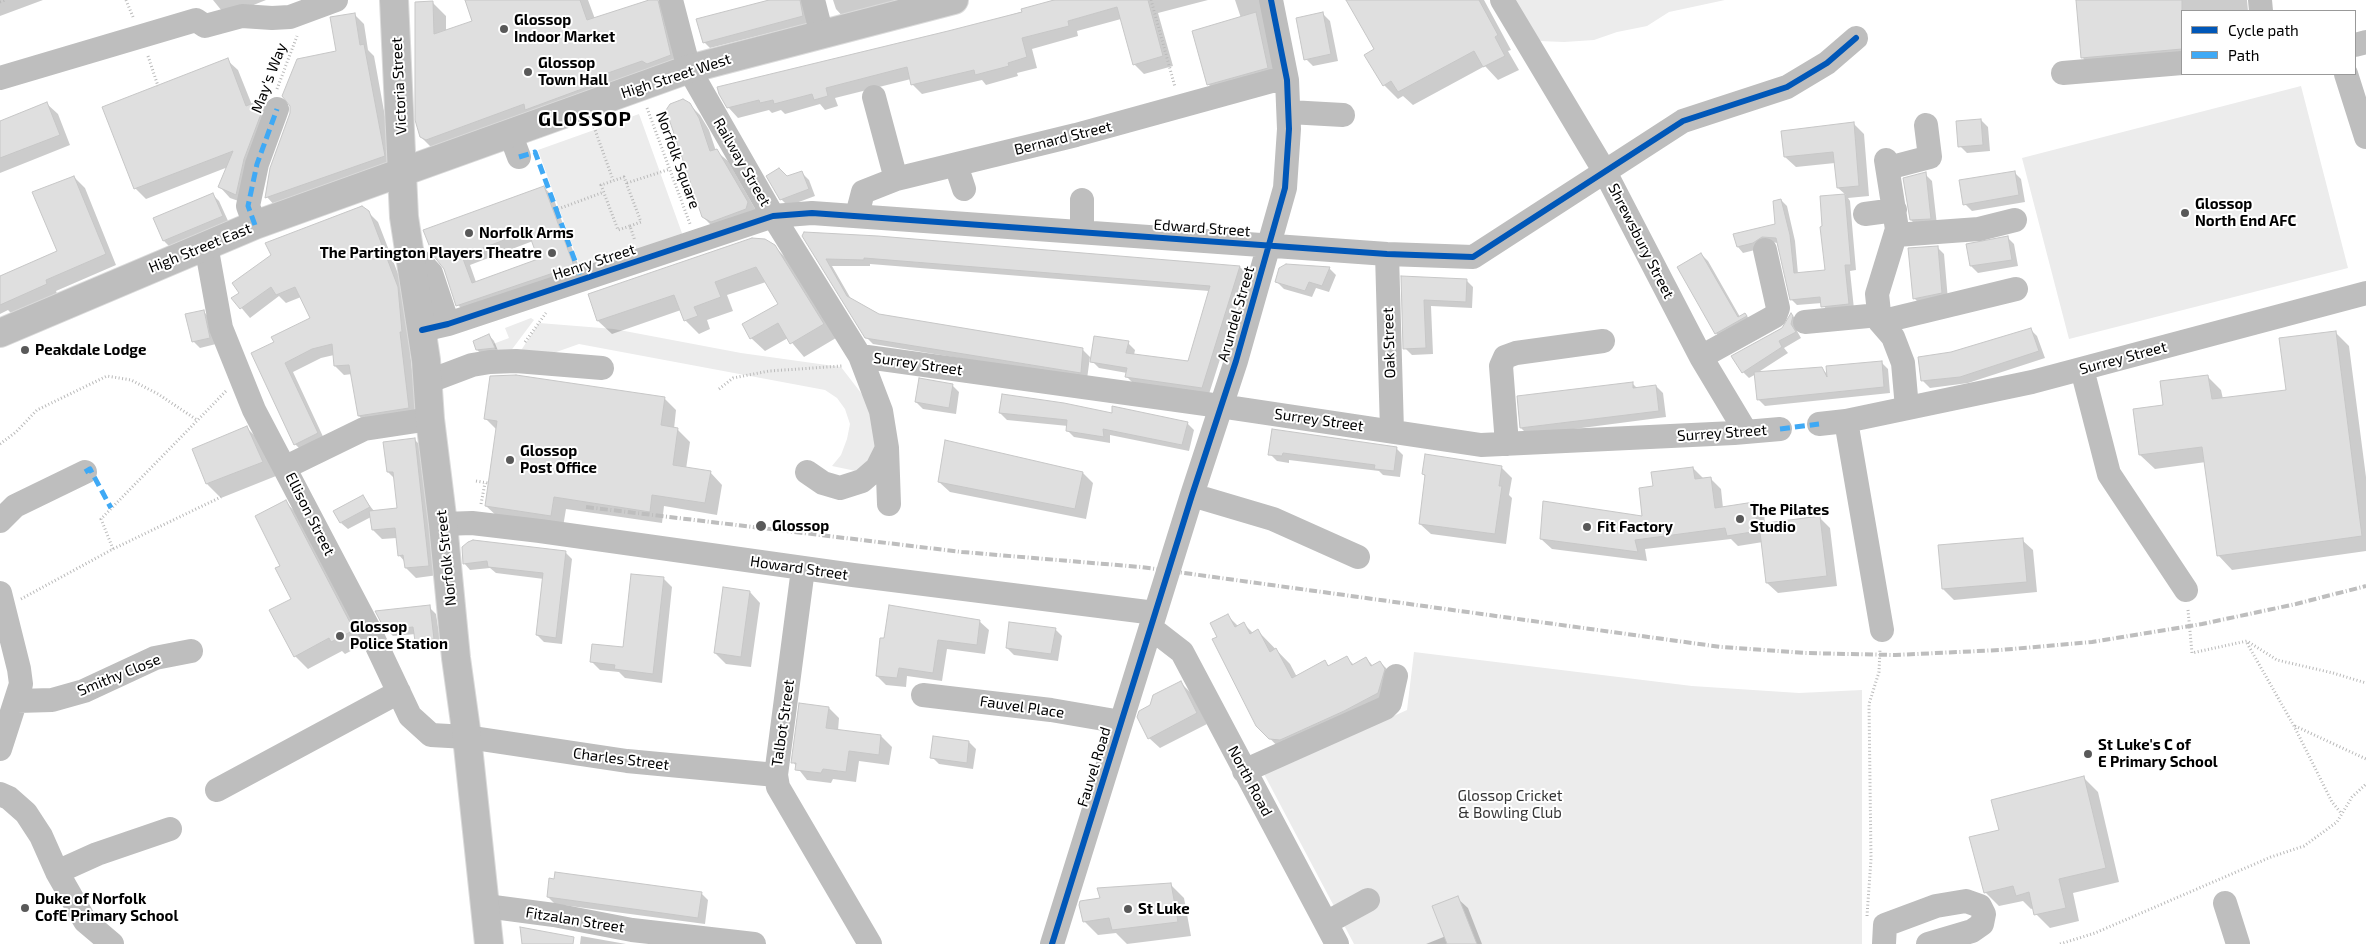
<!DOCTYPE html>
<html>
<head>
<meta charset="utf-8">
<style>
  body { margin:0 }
  #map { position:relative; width:2366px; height:944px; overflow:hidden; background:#fff; font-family:"Exo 2",sans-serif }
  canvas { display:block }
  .legend { position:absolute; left:2181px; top:10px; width:175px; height:65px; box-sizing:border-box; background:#fff; border:1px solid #999; margin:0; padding:6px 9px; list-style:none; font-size:15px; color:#000 }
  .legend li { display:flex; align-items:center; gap:10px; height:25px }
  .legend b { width:25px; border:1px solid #999 }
</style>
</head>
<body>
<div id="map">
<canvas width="2366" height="944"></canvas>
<ul class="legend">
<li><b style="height:6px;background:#0057b8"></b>Cycle path</li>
<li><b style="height:6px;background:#3fa9f5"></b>Path</li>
</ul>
</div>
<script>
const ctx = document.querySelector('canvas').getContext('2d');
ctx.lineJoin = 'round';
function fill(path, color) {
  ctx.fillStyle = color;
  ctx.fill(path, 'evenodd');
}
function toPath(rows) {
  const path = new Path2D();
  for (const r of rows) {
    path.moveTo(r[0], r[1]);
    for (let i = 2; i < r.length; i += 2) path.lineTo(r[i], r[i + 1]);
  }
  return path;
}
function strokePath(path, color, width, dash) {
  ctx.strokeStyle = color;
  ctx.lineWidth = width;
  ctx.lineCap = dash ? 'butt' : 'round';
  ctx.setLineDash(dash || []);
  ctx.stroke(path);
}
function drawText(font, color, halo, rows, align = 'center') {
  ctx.font = font + ' "Exo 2",sans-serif';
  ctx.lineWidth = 4;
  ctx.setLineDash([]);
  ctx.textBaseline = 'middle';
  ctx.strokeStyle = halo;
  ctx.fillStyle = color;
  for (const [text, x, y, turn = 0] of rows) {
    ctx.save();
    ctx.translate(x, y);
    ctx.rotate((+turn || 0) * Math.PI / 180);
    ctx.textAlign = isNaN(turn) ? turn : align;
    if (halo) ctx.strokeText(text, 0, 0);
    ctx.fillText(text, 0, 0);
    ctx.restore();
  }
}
const green = toPath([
  [1515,0,1725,0,1669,12,1647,26,1617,32,1594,40,1564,42,1539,41],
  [2301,86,2348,268,2069,339,2022,158],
  [639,114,683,236,582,272,538,150],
  [531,318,534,320,510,352,495,349,493,344,509,338,505,328],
  [539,323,614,329,741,353,841,367,868,402,876,421,875,453,870,474,832,466,841,455,847,439,850,424,845,409,837,398,825,390,579,344,528,362,518,355],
  [1414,652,1692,686,1799,693,1862,690,1862,944,1354,944,1264,774,1407,710]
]);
const shadow = toPath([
  [0,0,43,0,0,16],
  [213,0,266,0,226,16],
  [466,0,588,0,595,19,658,0,670,12,684,69,435,151,421,137,433,3,446,16,446,31,474,21],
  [775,0,805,0,809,23,710,48,704,42],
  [833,0,920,0,845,19,836,9],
  [1062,0,1208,0,1158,13,1173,66,1144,74,1134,64,1121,19,1077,31,1078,36,1032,49,1037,68,1017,73,1018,76,986,85,982,80,922,94,912,84,911,79,835,98,838,106,825,110,820,104,785,114,781,110,772,113,769,110,738,118,728,107,948,33],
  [1235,0,1263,0,1278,78,1218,94,1208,84,1241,18],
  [1347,0,1484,0,1511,50,1508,51,1519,70,1498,80,1485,66,1413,105,1403,96,1398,99,1384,85,1375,50],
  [2077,0,2247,0,2248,11,2182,11,2182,64,2096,71,2082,57],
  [354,14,364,24,368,50,374,56,394,166,276,207,267,197],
  [1323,14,1330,21,1338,61,1313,66,1306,59],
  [227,60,238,70,252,105,261,101,271,112,247,204,230,198,220,187,228,167,146,199,135,188],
  [47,104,58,114,70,145,0,173,0,122],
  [689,104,700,115,709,130,716,151,728,161,758,214,714,228,703,217],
  [1981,120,1988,127,1990,151,1967,153,1960,146],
  [1854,124,1864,134,1869,196,1848,198,1850,201,1856,270,1850,271,1854,309,1828,312,1822,303,1797,305,1791,299,1779,243,1768,242,1759,249,1743,253,1738,247,1776,225,1781,200,1787,206,1795,241,1798,274,1826,271,1821,198,1846,195,1838,188,1835,163,1796,167,1785,157],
  [2014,172,2021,179,2025,202,1972,211,1965,204],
  [802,173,809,180,815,196,788,206,781,199],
  [1925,174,1932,181,1937,225,1918,227,1911,220],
  [74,177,85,188,116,265,56,291,58,296,13,315,8,310,0,314,0,278,59,252],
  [544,187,553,197,582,275,467,314,458,305,445,268],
  [533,241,540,260,476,282,470,265],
  [212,194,219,201,229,223,171,248,164,241,155,219],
  [365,209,378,222,407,297,410,340,409,341,417,417,368,425,359,416,352,374,344,375,335,366,334,355,321,358,293,372,326,443,304,453,295,444,276,343,311,318,301,297,286,303,279,296,250,318,233,298],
  [805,233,1240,267,1247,274,1209,394,1134,384,1127,377,1127,373,1099,368,1092,361,1128,343,1135,350,1134,355,1189,363,1209,291,870,264,870,266,832,266,851,299,879,315,1083,350,1090,357,1087,379,873,344,866,337],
  [2007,237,2014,244,2018,266,1978,273,1971,266],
  [774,246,788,260,836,338,804,357,788,338,765,351,751,338,779,304,766,282,727,295,733,311,707,320,710,329,699,334,685,320,681,310,612,334,598,321,589,295],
  [1937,247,1944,254,1948,300,1921,305,1914,298],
  [1701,254,1708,261,1740,317,1745,314,1752,321,1723,340,1716,333],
  [1329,268,1336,275,1329,292,1316,288,1312,297,1284,289,1277,282],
  [1403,277,1466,280,1473,287,1472,308,1431,306,1433,354,1412,355,1405,348],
  [203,311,210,318,216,344,200,348,193,341],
  [1792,315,1799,323,1797,331,1801,338,1784,348,1788,353,1757,373,1821,368,1828,375,1881,362,1888,369,1890,393,1765,406,1758,399,1756,374,1749,378,1743,372,1783,329],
  [2030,329,2037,336,2045,358,1968,383,1930,388,1923,381,1951,353],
  [2335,332,2349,346,2366,477,2366,551,2232,570,2218,555,2206,462,2155,469,2140,455,2165,406,2207,376,2221,390,2223,399,2288,391],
  [489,335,494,341,499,353,483,355,477,350],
  [1632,383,1637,388,1656,386,1663,393,1666,417,1528,435,1521,428],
  [952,385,959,392,956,414,923,409,916,402],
  [664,398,676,410,674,429,678,430,690,442,686,469,710,472,722,485,717,515,664,506,662,523,566,509,563,527,499,518,486,506,497,430,485,418],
  [1000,413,1113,415,1187,423,1194,430,1189,451,1110,435,1110,443,1074,437,1067,430,1068,426,1007,420],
  [247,428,261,442,276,476,221,498,207,484,193,449],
  [1273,431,1396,448,1403,455,1400,477,1383,475,1379,471,1289,460,1289,463,1277,461,1270,454],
  [414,439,424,449,438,575,416,578,406,568,405,562,399,555,397,538,382,539,373,530,371,517,348,529,341,523,362,496,374,511,398,509,395,479,388,472],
  [1501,467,1512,478,1509,495,1512,498,1506,544,1431,534,1420,524,1426,477,1423,474],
  [1693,468,1703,478,1710,478,1721,489,1723,508,1753,503,1764,513,1765,524,1820,518,1830,528,1837,586,1778,593,1767,583,1763,542,1738,546,1731,539,1645,549,1647,561,1552,549,1541,539,1644,518,1655,487],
  [1083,473,1093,483,1086,519,950,492,939,482],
  [286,502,298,515,366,643,345,654,342,651,308,669,295,656,292,599,282,566],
  [2022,540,2033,550,2037,592,1954,600,1943,589],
  [566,553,572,559,562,644,544,642,537,635,544,579,496,573,490,568,470,570,464,563],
  [663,578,672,587,662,683,625,678,619,672,600,670,591,661,624,649],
  [750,592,760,603,751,667,726,664,715,653],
  [429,607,436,614,441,646,423,647,416,641,416,634,393,636,386,629],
  [1228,616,1239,627,1244,624,1253,633,1258,631,1290,664,1297,677,1325,662,1330,667,1347,658,1354,665,1366,658,1373,666,1380,662,1394,676,1392,707,1284,753,1257,725,1219,637],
  [979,621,989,630,985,654,947,649,942,681,907,676,906,687,886,685,877,676,881,639],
  [1055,629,1062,636,1058,661,1014,655,1007,648],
  [1181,683,1191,693,1207,724,1160,748,1149,738,1151,706],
  [829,708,839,718,838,731,881,736,892,747,889,765,859,761,856,782,833,779,831,783,807,780,793,762],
  [969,742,976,749,973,769,939,764,932,757],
  [2084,778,2098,792,2119,882,2073,893,2079,921,2050,928,2036,914,2034,908,2031,909,2023,901,1999,906,1985,892,2001,831],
  [555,880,701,893,708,900,705,924,555,904,548,897],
  [1170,884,1184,898,1191,936,1127,944,1116,933,1098,935,1084,921],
  [1457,898,1468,908,1482,944,1426,944,1446,936],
  [581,936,626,944,580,944]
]);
const building = toPath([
  [465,0,580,0,587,20,649,0,658,0,671,55,647,64,642,61,588,80,590,86,525,110,524,104,426,140,420,137,415,120,415,2,433,1,434,34,472,21,465,0],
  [769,0,800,0,803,16,703,43,696,19,769,0],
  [1054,0,1148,0,1163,56,1133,65,1117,7,1068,21,1069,26,1022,38,1027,57,1008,63,1009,66,975,75,974,70,911,85,907,67,826,88,828,96,814,100,812,94,774,104,773,100,760,103,759,100,727,108,719,94,717,87,948,31,1022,12,1021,9,1054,0],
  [1346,0,1479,0,1498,35,1495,37,1505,56,1483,67,1474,51,1398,92,1391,81,1383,86,1364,55,1374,49,1346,0],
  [2076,0,2182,0,2182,49,2081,58,2076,0],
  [1256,12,1268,68,1207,85,1192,31,1256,12],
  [1323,12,1331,54,1304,60,1296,18,1323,12],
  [355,13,360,45,364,44,385,156,265,198,270,168,290,113,290,106,282,96,297,59,336,51,330,17,355,13],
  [228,58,246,106,261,100,264,106,244,159,236,195,218,187,233,151,134,189,102,107,228,58],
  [683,99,690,103,699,118,710,151,717,149,748,202,746,209,711,222,702,217,666,110,670,104,683,99],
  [47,102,60,135,0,158,0,121,47,102],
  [1981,119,1983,145,1958,147,1956,121,1981,119],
  [1854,122,1859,186,1837,188,1833,152,1784,157,1781,131,1854,122],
  [779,168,787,176,802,171,809,189,780,200,766,176,779,168],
  [2015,171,2019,195,1963,205,1959,180,2015,171],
  [1926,172,1931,219,1910,220,1903,178,1926,172],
  [74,176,106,254,46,280,47,284,0,305,0,276,57,251,32,192,74,176],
  [544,186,574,266,456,306,444,269,433,255,423,230,544,186],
  [528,231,538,259,472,283,462,256,528,231],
  [213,193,223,216,163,241,153,218,213,193],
  [1845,194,1851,265,1845,265,1849,304,1821,307,1820,297,1790,300,1776,238,1762,237,1753,243,1737,247,1733,234,1775,224,1773,201,1781,199,1790,235,1794,273,1825,270,1820,227,1822,226,1820,196,1845,194],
  [362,206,369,211,398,287,402,332,400,332,409,408,358,416,349,365,334,366,332,344,312,349,285,363,318,433,294,445,251,353,274,342,271,337,310,318,295,287,276,295,271,287,240,309,231,298,239,293,232,283,271,255,265,243,362,206],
  [804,232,878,236,1240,266,1202,388,1125,377,1127,368,1090,362,1094,336,1129,341,1126,353,1188,361,1210,286,864,258,864,260,826,259,847,296,879,314,1083,348,1081,373,865,338,802,236,804,232],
  [2008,236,2012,260,1970,266,1966,244,2008,236],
  [752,238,765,239,775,245,824,324,790,344,778,323,750,339,742,324,778,304,756,267,715,282,721,297,694,307,698,316,684,321,674,295,597,321,588,294,752,238],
  [1938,246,1942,293,1913,299,1908,248,1938,246],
  [1701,253,1738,317,1745,313,1747,316,1715,334,1677,267,1701,253],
  [1286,264,1330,267,1322,286,1309,282,1305,291,1275,282,1279,268,1286,264],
  [1401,276,1467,279,1466,302,1424,300,1426,348,1403,349,1401,276],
  [204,310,210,338,192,342,185,314,204,310],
  [1791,313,1793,316,1791,324,1796,332,1779,341,1782,347,1742,373,1731,356,1782,328,1791,313],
  [2031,328,2039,351,1960,377,1921,381,1918,357,1951,352,2031,328],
  [2336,331,2362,536,2217,556,2202,447,2139,455,2133,409,2163,405,2160,381,2208,375,2212,399,2286,390,2279,338,2336,331],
  [489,334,495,348,476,350,473,341,489,334],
  [1882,361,1884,387,1757,400,1754,372,1822,367,1827,377,1826,366,1882,361],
  [516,375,665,397,661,425,678,428,673,465,711,471,705,503,652,495,650,512,554,497,551,516,485,506,497,421,484,419,490,376,516,375],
  [919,378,953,384,949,408,915,402,919,378],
  [1633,382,1633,388,1656,385,1659,411,1520,428,1517,396,1633,382],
  [1002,394,1064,403,1112,413,1112,406,1188,422,1182,445,1103,429,1104,437,1066,431,1067,420,999,413,1002,394],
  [247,426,263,462,206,484,192,449,247,426],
  [1272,429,1397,447,1394,471,1374,469,1375,465,1283,453,1282,456,1268,455,1272,429],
  [415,438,429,566,405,568,403,555,398,556,395,528,372,530,369,511,397,508,393,472,387,472,383,442,415,438],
  [945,440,1083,472,1075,509,938,482,945,440],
  [1425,454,1502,466,1499,486,1502,486,1495,534,1419,524,1425,475,1422,474,1425,454],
  [1693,467,1695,479,1711,477,1715,508,1754,502,1758,531,1727,536,1725,528,1635,540,1638,552,1540,539,1543,501,1642,516,1639,488,1653,486,1651,472,1693,467],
  [363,495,370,507,340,523,333,511,363,495],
  [286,500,354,630,331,642,329,638,294,657,269,610,291,599,275,568,280,566,255,516,286,500],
  [1820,516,1827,576,1766,583,1759,524,1820,516],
  [2023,538,2027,582,1942,589,1938,545,2023,538],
  [473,540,566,551,556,638,536,635,543,573,488,567,487,561,463,564,462,547,468,542,473,540],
  [631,574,664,577,653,674,614,669,615,665,590,662,592,644,623,647,631,574],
  [723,587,750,591,741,657,714,653,723,587],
  [430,605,434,639,415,641,413,627,385,630,375,611,430,605],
  [889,605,980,620,977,645,938,640,933,673,899,668,897,678,876,676,880,638,884,638,889,605],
  [1228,614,1235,627,1244,622,1250,634,1258,629,1270,652,1276,648,1292,678,1325,660,1328,666,1347,656,1352,665,1366,657,1371,666,1380,661,1385,669,1378,693,1344,711,1280,740,1269,739,1256,726,1212,639,1217,637,1210,623,1228,614],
  [1009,622,1056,628,1051,654,1006,648,1009,622],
  [1181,681,1197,713,1148,739,1137,717,1139,711,1150,705,1153,695,1181,681],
  [799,703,829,707,826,728,881,735,879,755,849,751,846,772,823,769,821,773,795,770,796,763,791,763,799,703],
  [933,736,969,741,967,763,930,758,933,736],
  [2084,776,2106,868,2059,879,2066,908,2034,915,2029,892,2016,896,2013,886,1984,893,1969,837,1999,830,1991,800,2084,776],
  [555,872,702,892,698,918,547,897,549,878,554,879,555,872],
  [1171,883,1178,922,1112,930,1109,918,1083,922,1079,905,1080,901,1100,898,1097,888,1171,883],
  [1458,896,1477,944,1447,944,1432,906,1458,896],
  [520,927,574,937,573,944,522,944,520,927]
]);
const path = toPath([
  [126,0,133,17],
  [1151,0,1175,87],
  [0,2,6,0],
  [148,56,158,86],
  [277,89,297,36],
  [647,108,690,224],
  [594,127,613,180],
  [627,183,670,169],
  [558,209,604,192],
  [630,226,641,222,624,177,601,185,618,230,630,226,635,241],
  [525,342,546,313],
  [719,389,733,378,769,371,842,366],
  [0,444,16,432,37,410,107,376,131,380,158,394,197,420],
  [476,481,488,483],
  [481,504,485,483],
  [113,549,101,519,226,391],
  [21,599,113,549,221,497],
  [2188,610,2192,653,2247,641,2277,660,2333,673,2366,683],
  [2247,643,2294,726,2332,802,2341,813],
  [2295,726,2366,759],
  [1867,916,1871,859,1869,704,1879,672,1880,649],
  [2060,944,2095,933,2271,857,2304,846,2337,822,2352,797,2366,784]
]);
const minor = toPath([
  [671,0,689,69,773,216,860,356,881,411,887,448,889,504],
  [813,0,822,35],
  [1502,0,1605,172,1701,357,1746,432],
  [2260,0,2261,11],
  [2355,45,2366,42],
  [2063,73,2182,63],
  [2346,74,2366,137],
  [0,78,196,20,205,26,242,16,272,18,290,17,336,0],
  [874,97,896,179],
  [1289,112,1343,115],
  [510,133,519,157],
  [1886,160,1897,229,1877,294,1880,322,1893,337,1903,363,1907,408],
  [956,165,964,189],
  [1888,168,1930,157,1926,125],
  [1865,214,1895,210],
  [857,215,863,192,896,179,1076,135,1272,81,1287,80],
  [255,225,248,206,257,164,277,109],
  [1082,232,1082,200],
  [1896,235,1979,229,2015,220],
  [206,245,221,328,254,410,367,625,410,716,431,735,467,737,627,761,776,775],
  [409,250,431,273,448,324],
  [1387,254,1392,431],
  [1805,322,1879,315],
  [1880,322,2016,289],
  [422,330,448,324,773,216,812,213,1387,254,1473,257,1683,121,1787,87,1827,63,1856,38],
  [860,356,1220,406,1481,445,1734,433,1780,429],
  [1701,357,1775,316,1778,308,1765,250],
  [2082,369,2109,474,2186,590],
  [427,382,472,365,490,362,516,361,602,368],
  [1846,421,1882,630],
  [1819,424,1846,421,2032,382,2366,293],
  [1507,444,1501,366,1505,357,1516,353,1603,341],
  [286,467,364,429,430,419],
  [807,472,823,483,840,488,862,481,877,468,887,448],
  [1192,495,1273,519,1358,557],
  [0,521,15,506,85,472],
  [443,524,472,523,540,531,853,575,1155,613],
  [803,569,776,775,778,787,870,944],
  [0,593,19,669,21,684,0,749],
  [1151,628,1182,652,1337,944],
  [923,695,1051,710,1121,722],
  [17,701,52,700,84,691,155,658,191,651],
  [1244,771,1385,708,1390,703,1396,676],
  [217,790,399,692],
  [0,794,9,798,26,813,41,836,57,872,85,921,112,944],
  [57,872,97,854,170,829],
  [2225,903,2238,944],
  [486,906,554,915,632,930,754,944],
  [1326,923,1368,900],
  [1052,944,1192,495,1236,361,1285,188,1289,129,1287,80,1271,0],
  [1884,944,1885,925,1936,906,1966,901,1980,906,1984,914,1982,924,1972,931,1928,944]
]);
const major = toPath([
  [394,0,404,217,426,360,430,419,443,524,456,658,467,737,489,944],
  [0,333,255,225,689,69,954,0]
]);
const rail = toPath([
  [586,507,962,552,1141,567,1721,647,1805,653,1895,655,2000,650,2092,642,2202,624,2296,604,2366,586]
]);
const quiet = toPath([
  [519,157,535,152,556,209,558,209],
  [556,209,582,280],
  [255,225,248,206,257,164,277,109],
  [1780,429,1819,424],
  [85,472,90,469,111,508]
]);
const cycleway = toPath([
  [422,330,448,324,773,216,812,213,1387,254,1473,257,1683,121,1787,87,1827,63,1856,38],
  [1052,944,1192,495,1236,361,1285,188,1289,129,1287,80,1271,0]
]);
const markers = [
  [504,29,5,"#595959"],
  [528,72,5,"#595959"],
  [2185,213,5,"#595959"],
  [469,233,5,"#595959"],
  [552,253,5,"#595959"],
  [25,350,5,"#595959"],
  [510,460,5,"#595959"],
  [1740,519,5,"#595959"],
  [761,526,6,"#595959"],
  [1587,527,5,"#595959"],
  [340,636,5,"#595959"],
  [2088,754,5,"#595959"],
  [25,908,5,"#595959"],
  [1128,909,5,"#595959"]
];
const poiNames = [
  ["Glossop",514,20],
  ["Indoor Market",514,37],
  ["Glossop",538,63],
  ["Town Hall",538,80],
  ["Glossop",2195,204],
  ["North End AFC",2195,221],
  ["Norfolk Arms",479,233],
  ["The Partington Players Theatre",542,253,"right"],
  ["Peakdale Lodge",35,350],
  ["Glossop",520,451],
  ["Post Office",520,468],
  ["The Pilates",1750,510],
  ["Studio",1750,527],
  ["Glossop",772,526],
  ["Fit Factory",1597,527],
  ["Glossop",350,627],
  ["Police Station",350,644],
  ["St Luke's C of",2098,745],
  ["E Primary School",2098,762],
  ["Duke of Norfolk",35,899],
  ["CofE Primary School",35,916],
  ["St Luke",1138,909]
];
const streetNames = [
  ["High Street West",676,76,-18],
  ["May's Way",269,78,-69],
  ["Victoria Street",399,86,-93],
  ["Bernard Street",1063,138,-14],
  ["Norfolk Square",678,160,70],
  ["Railway Street",742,162,60],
  ["Edward Street",1202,228,4],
  ["Shrewsbury Street",1641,241,63],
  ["High Street East",200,248,-22],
  ["Henry Street",594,262,-18],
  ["Arundel Street",1236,314,-74],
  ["Oak Street",1389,343,-92],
  ["Surrey Street",2123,358,-15],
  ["Surrey Street",918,364,8],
  ["Surrey Street",1319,420,8],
  ["Surrey Street",1722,433,-4],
  ["Ellison Street",310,514,63],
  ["Norfolk Street",446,558,-96],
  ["Howard Street",799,568,8],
  ["Smithy Close",119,675,-22],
  ["Fauvel Place",1022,707,8],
  ["Talbot Street",783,723,-82],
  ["Charles Street",621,759,7],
  ["Fauvel Road",1094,767,-73],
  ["North Road",1250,781,62],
  ["Fitzalan Street",575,920,9]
];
const parkNames = [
  ["Glossop Cricket",1510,796],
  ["& Bowling Club",1510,813]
];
const districtNames = [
  ["GLOSSOP",585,119]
];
fill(green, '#ececec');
fill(shadow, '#0003');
fill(building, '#dfdfdf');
strokePath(building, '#c7c7c7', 1);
strokePath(major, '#dbdbdb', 30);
strokePath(path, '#b9b9b9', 3, [1, 2.5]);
strokePath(minor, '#bebebe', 24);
strokePath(major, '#bebebe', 28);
strokePath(rail, '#bebebe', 4, [8, 2.5, 1, 2.5]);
strokePath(quiet, '#3fa9f5', 5, [10, 5]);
strokePath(cycleway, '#0057b8', 6);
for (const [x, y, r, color] of markers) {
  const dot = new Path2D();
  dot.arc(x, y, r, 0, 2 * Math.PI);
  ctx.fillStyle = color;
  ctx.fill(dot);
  strokePath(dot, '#fff', 2);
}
drawText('bold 15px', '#000', '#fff', poiNames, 'left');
drawText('15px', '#000', '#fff', streetNames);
drawText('15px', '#333', '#fff', parkNames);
ctx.letterSpacing = '1px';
drawText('bold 20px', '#000', '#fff', districtNames);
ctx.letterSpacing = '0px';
</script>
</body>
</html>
